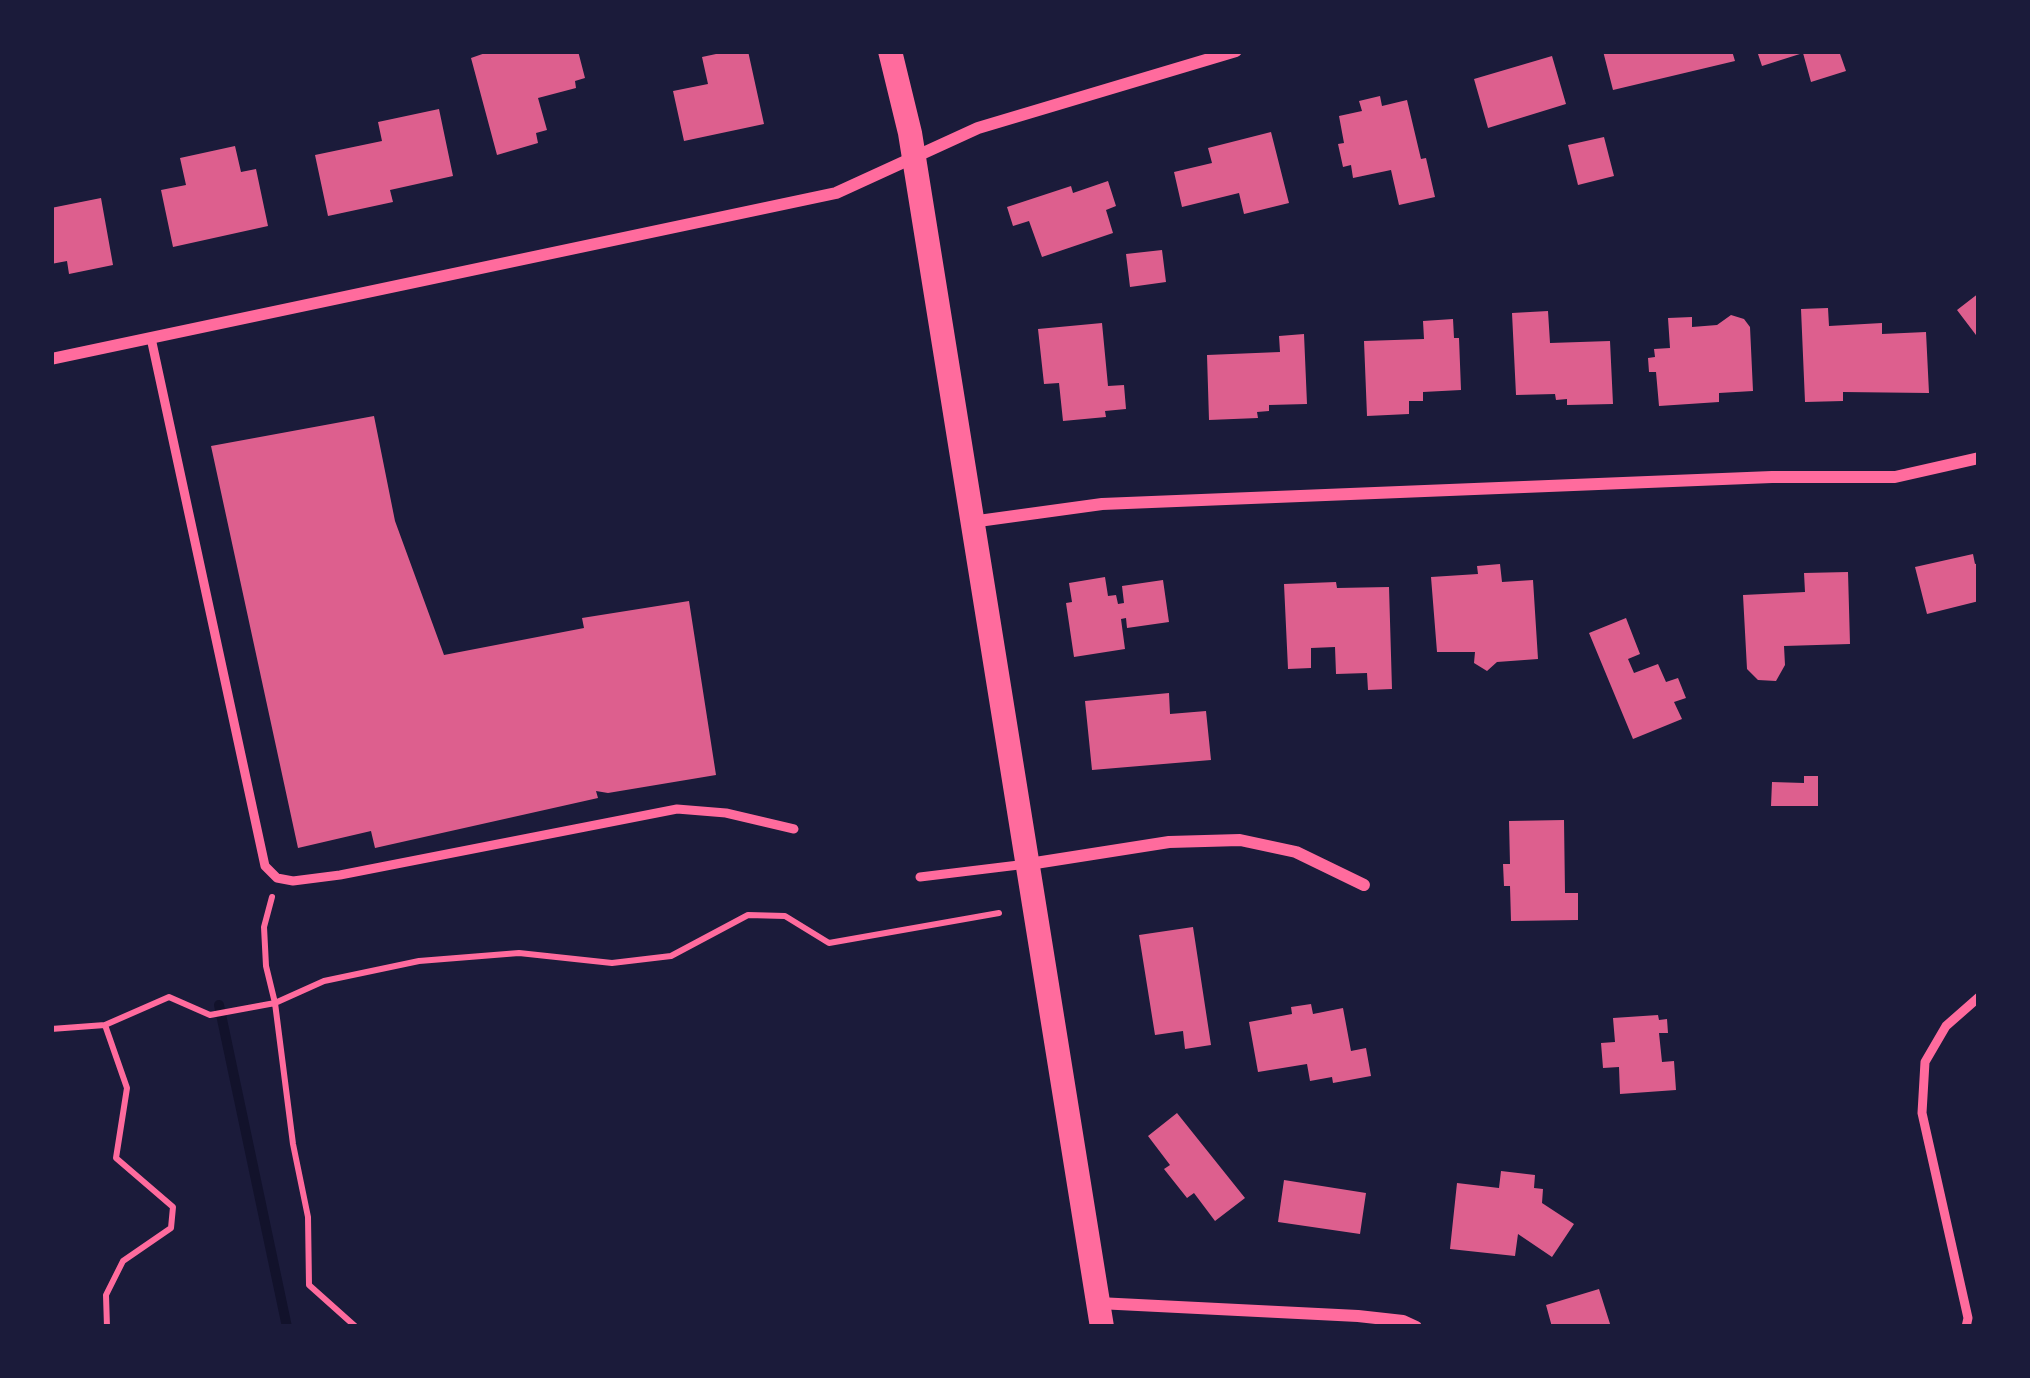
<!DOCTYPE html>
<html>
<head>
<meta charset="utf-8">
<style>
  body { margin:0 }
  #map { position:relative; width:2030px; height:1378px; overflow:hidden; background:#1b1b3a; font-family:Poppins,sans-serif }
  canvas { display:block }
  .frame { position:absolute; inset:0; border:54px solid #1b1b3a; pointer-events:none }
</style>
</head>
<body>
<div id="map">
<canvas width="2030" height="1378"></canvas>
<div class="frame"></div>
</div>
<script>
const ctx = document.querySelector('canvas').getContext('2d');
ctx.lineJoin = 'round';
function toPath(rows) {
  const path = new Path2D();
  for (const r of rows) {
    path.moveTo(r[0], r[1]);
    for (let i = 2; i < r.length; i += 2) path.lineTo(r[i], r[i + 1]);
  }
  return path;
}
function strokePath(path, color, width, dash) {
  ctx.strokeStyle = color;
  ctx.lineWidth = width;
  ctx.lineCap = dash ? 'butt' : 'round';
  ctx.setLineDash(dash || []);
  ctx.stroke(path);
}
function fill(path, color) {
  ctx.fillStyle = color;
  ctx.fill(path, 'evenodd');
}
const stream = toPath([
  [219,1005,287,1327]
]);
const building = toPath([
  [491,51,578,51,585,78,575,81,576,88,538,98,547,130,536,133,538,143,497,155,471,58],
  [730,51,748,51,764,124,684,141,673,91,708,84,702,57],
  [1603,51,1732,51,1735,61,1613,90],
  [1757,51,1839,51,1846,71,1811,82,1803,53,1762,66],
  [1552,56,1566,104,1488,128,1474,79],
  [1380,96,1382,106,1407,100,1421,159,1426,158,1435,197,1399,205,1391,170,1353,178,1351,165,1343,167,1338,144,1344,143,1339,116,1362,111,1359,101],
  [439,109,453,176,390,190,393,202,328,216,315,155,382,141,378,122],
  [1271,132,1289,203,1244,214,1239,193,1182,207,1174,172,1212,163,1208,148],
  [1604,137,1614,176,1578,185,1568,145],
  [235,146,241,172,256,169,268,226,173,247,161,190,186,185,180,158],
  [1108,181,1116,206,1106,210,1113,233,1042,257,1029,221,1013,226,1007,207,1071,186,1073,193],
  [101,198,113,265,69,274,67,261,51,264,51,208],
  [1162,250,1166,282,1130,287,1126,254],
  [1979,293,1979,339,1957,310],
  [1828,308,1829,326,1882,323,1882,334,1926,332,1929,393,1843,392,1843,401,1805,402,1801,309],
  [1548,311,1550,343,1610,341,1613,404,1567,405,1567,399,1556,400,1555,394,1516,395,1512,313],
  [1731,315,1744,319,1750,327,1753,391,1719,393,1719,402,1659,406,1656,372,1649,372,1648,358,1655,357,1654,349,1670,348,1668,318,1692,317,1692,327,1717,325],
  [1453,319,1454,338,1459,338,1461,390,1423,392,1423,401,1409,401,1409,414,1367,416,1364,341,1424,339,1423,321],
  [1102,323,1108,386,1124,385,1126,409,1105,411,1106,417,1063,421,1059,383,1044,384,1038,329],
  [1304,334,1307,404,1269,405,1269,411,1257,412,1258,418,1209,420,1207,355,1280,352,1279,336],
  [374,416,395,521,444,655,584,628,582,618,689,601,716,775,608,793,596,791,598,798,375,848,371,831,298,848,211,446],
  [1973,554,1975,564,1979,563,1979,601,1927,614,1915,567],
  [1500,564,1502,582,1533,580,1538,659,1497,662,1487,671,1474,663,1475,652,1437,652,1431,577,1478,574,1477,566],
  [1848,572,1850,644,1784,646,1785,665,1776,681,1758,680,1747,669,1743,595,1805,592,1804,573],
  [1105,577,1108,596,1116,595,1118,604,1124,603,1122,586,1163,580,1169,622,1127,628,1126,618,1121,619,1125,649,1074,657,1066,603,1072,602,1069,583],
  [1336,582,1337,588,1389,587,1392,689,1368,690,1367,673,1336,674,1335,647,1311,648,1311,668,1288,669,1284,584],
  [1626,618,1640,654,1628,659,1634,673,1658,664,1666,682,1678,678,1686,698,1674,702,1682,719,1633,739,1589,633],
  [1169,693,1170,714,1206,711,1211,760,1092,770,1085,701],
  [1804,776,1818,776,1818,806,1771,806,1772,782,1804,783],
  [1564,820,1565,893,1578,893,1578,920,1511,921,1510,886,1504,886,1503,864,1510,864,1509,821],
  [1193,927,1211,1045,1185,1049,1183,1031,1155,1035,1139,935],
  [1311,1004,1313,1014,1343,1008,1351,1051,1366,1048,1371,1076,1333,1083,1332,1077,1310,1081,1307,1064,1258,1072,1249,1022,1292,1014,1291,1007],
  [1658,1015,1659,1020,1667,1019,1668,1033,1659,1033,1662,1062,1674,1061,1676,1090,1620,1094,1619,1067,1603,1068,1601,1043,1615,1042,1613,1018],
  [1177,1113,1245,1198,1215,1221,1194,1193,1187,1198,1164,1169,1170,1165,1148,1136],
  [1501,1171,1535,1175,1534,1188,1543,1189,1542,1203,1574,1224,1552,1257,1518,1234,1515,1256,1450,1249,1457,1183,1499,1188],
  [1284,1180,1366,1193,1360,1234,1278,1222],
  [1599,1289,1611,1327,1552,1327,1546,1305]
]);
const path = toPath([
  [272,897,264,927,266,966,275,1003,324,981,419,961,519,953,612,963,671,956,748,915,785,916,829,943,999,913],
  [105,1025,127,1088,116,1158,173,1207,171,1228,123,1261,106,1295,107,1327],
  [51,1029,105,1025,169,997,210,1015,275,1003,293,1144,308,1217,309,1285,356,1327]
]);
const service = toPath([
  [151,338,265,866,277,878,293,881,340,875,677,809,726,813,794,829],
  [920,877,1027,864],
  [1966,1327,1968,1318,1922,1113,1925,1062,1946,1026,1979,997]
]);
const minor = toPath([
  [51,359,836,193,978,128,1236,51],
  [971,522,1102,504,1772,477,1895,477,1979,458],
  [1029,864,1169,842,1240,840,1296,852,1364,885],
  [1098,1303,1358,1316,1403,1321,1416,1327]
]);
const secondary = toPath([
  [890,51,910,133,1102,1327]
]);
strokePath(stream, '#12122b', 10);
fill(building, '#dd5f8e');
strokePath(path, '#ff6b9d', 6);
strokePath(service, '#ff6b9d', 9);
strokePath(minor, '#ff6b9d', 12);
strokePath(secondary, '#ff6b9d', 24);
</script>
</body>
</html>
